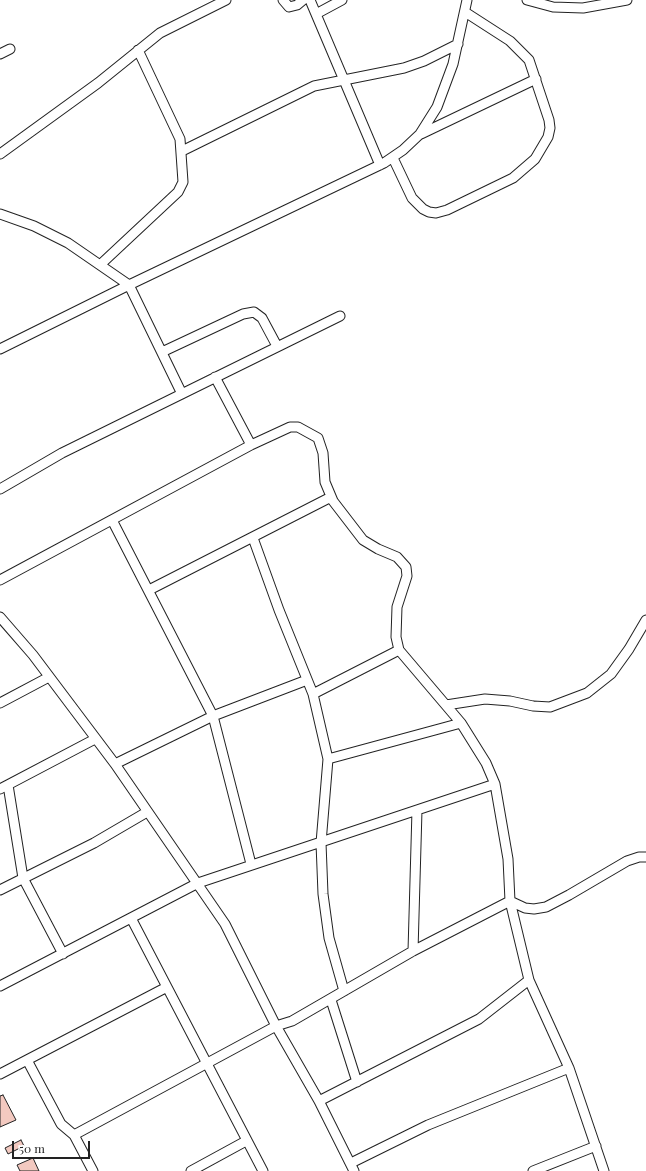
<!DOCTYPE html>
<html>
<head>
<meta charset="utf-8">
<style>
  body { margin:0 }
  #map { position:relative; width:646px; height:1171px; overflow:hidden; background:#fff; font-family:"Playfair Display",serif }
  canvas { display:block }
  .scale { position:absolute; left:12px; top:1141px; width:78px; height:18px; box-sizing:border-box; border:2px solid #222; border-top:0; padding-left:5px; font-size:12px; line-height:14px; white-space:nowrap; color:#222; -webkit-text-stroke:3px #fff; paint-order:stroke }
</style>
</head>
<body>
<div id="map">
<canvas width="646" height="1171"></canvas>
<div class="scale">50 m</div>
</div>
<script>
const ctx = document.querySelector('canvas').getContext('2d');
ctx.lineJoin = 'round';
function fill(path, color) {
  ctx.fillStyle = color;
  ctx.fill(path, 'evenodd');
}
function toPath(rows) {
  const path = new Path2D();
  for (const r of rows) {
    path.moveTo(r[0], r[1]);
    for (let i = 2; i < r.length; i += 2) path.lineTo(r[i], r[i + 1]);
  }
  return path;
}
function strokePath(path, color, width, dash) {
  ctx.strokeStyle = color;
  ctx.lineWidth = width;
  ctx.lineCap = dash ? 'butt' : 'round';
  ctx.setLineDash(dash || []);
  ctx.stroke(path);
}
const building = toPath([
  [3,1095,16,1120,0,1127,0,1096,3,1095],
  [21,1140,24,1146,8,1154,5,1148,21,1140],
  [33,1158,39,1171,20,1171,17,1165,33,1158]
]);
const minor = toPath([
  [283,0,289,7,297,5,303,0],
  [310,0,380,165],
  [527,0,553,7,583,8,627,0],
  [316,14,342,0],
  [0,54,10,49],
  [421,134,536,79],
  [182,151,314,86,404,68,424,61,458,44],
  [0,154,98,83,160,33,226,0],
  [393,158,412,198,423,209,429,212,436,213,447,210,513,178,535,159,548,137,550,128,549,120,529,60,510,41,465,12],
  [0,214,34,226,68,243,129,285,182,394],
  [101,264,178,192,183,182,180,139,138,50],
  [0,349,129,285,384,163,403,150,420,134,437,107,453,64,467,0],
  [162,352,243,314,254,312,262,318,277,346],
  [215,377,251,445],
  [0,489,62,453,340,316],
  [112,520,213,716,251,864],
  [253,538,279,610,313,694,328,759,321,843,323,894,329,938,344,991],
  [0,580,251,445,290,427,298,427,318,438,323,453,325,482,333,501,363,540,378,549,397,557,406,567,407,576,397,607,396,637,399,650,461,723,486,763,495,784,508,859,510,901,529,980,569,1068,604,1171],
  [149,590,331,497],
  [0,617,33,655,115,764,225,924,276,1026,319,1101,354,1171],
  [313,694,399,650],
  [0,703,49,677],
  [446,705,485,699,510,701,533,706,550,707,587,693,611,674,629,649,646,620],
  [328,759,461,723],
  [115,764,213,716,307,680],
  [8,785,23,878,63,954],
  [0,789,95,739],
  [0,890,94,843,147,812],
  [510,901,525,908,534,909,546,907,569,895,627,861,639,857,646,857],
  [131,918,263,1171],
  [413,951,417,810],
  [0,986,198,883,495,784],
  [331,1000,357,1082],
  [27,1060,61,1124,74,1135,93,1171],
  [0,1074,167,987],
  [319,1101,479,1019,529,980],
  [74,1135,276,1026,292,1021,413,951,510,901],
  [351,1163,428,1125,569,1068],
  [191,1171,246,1141],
  [533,1171,596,1146]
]);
fill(building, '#f3c9c0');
strokePath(building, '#222', 1);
strokePath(minor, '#222', 11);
strokePath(minor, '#fff', 9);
</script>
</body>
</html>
